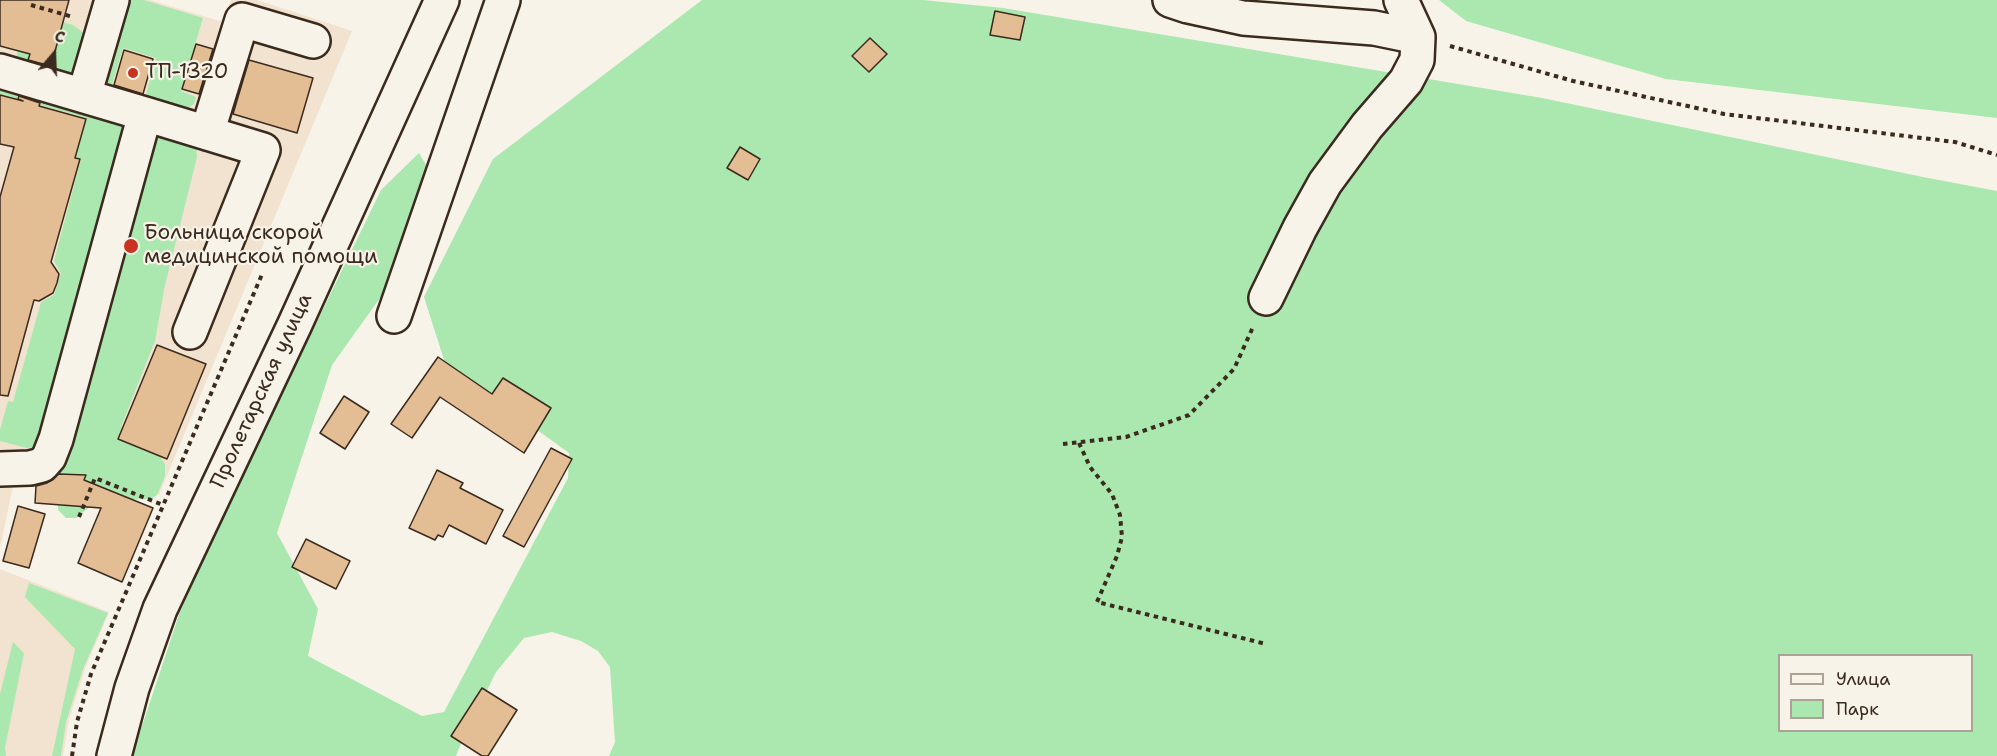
<!DOCTYPE html>
<html>
<head>
<meta charset="utf-8">
<style>
  body { margin:0 }
  #map { position:relative; width:1997px; height:756px; overflow:hidden; background:#f7f3e8; font-family:"Shantell Sans",sans-serif }
  canvas { display:block }
  .legend { position:absolute; left:1778px; top:654px; width:195px; height:78px; box-sizing:border-box; background:#f7f3e8; border:2px solid #aca397; margin:0; padding:8px 10px; list-style:none; font-size:18px; color:#3b2a1e }
  .legend li { display:flex; align-items:center; gap:12px; height:30px }
  .legend b { width:30px; border:2px solid #aca397 }
  .north { position:absolute; left:24px; top:24px; width:60px; height:60px; -webkit-text-stroke:4px #f7f3e8; paint-order:stroke; rotate:19deg; font-size:16px; font-weight:700; line-height:24px; text-align:center; color:#3b2a1e }
  .north::after { content:''; display:block; margin:auto; width:21px; height:27px; background:#3b2a1e; clip-path:polygon(50% 0,100% 100%,50% 72%,0 100%) }
</style>
</head>
<body>
<div id="map">
<canvas width="1997" height="756"></canvas>
<ul class="legend">
<li><b style="height:8px;background:#f7f3e8"></b>Улица</li>
<li><b style="height:16px;background:#aae8af"></b>Парк</li>
</ul>
<div class="north">С</div>
</div>
<script>
const ctx = document.querySelector('canvas').getContext('2d');
ctx.lineJoin = 'round';
function fill(path, color) {
  ctx.fillStyle = color;
  ctx.fill(path, 'evenodd');
}
function toPath(rows) {
  const path = new Path2D();
  for (const r of rows) {
    path.moveTo(r[0], r[1]);
    for (let i = 2; i < r.length; i += 2) path.lineTo(r[i], r[i + 1]);
  }
  return path;
}
function strokePath(path, color, width, dash) {
  ctx.strokeStyle = color;
  ctx.lineWidth = width;
  ctx.lineCap = dash ? 'butt' : 'round';
  ctx.setLineDash(dash || []);
  ctx.stroke(path);
}
function drawText(font, color, halo, rows, align = 'center') {
  ctx.font = font + ' "Shantell Sans",sans-serif';
  ctx.lineWidth = 4.5;
  ctx.setLineDash([]);
  ctx.textBaseline = 'middle';
  ctx.strokeStyle = halo;
  ctx.fillStyle = color;
  for (const [text, x, y, turn = 0] of rows) {
    ctx.save();
    ctx.translate(x, y);
    ctx.rotate((+turn || 0) * Math.PI / 180);
    ctx.textAlign = isNaN(turn) ? turn : align;
    if (halo) ctx.strokeText(text, 0, 0);
    ctx.fillText(text, 0, 0);
    ctx.restore();
  }
}
const built = toPath([
  [0,0,150,0,223,22,231,0,257,0,352,31,159,495,72,460,61,488,13,486,0,548],
  [0,569,109,612,85,669,69,720,63,756,0,756]
]);
const green = toPath([
  [123,0,144,0,203,18,181,91,196,97,194,104,178,113,145,98,156,58,123,48,111,88,103,86],
  [702,0,923,0,1003,8,1542,98,1923,177,1997,191,1997,756,609,756,615,742,610,667,598,651,581,641,552,632,524,638,496,672,459,748,456,756,132,756,180,612,235,490,381,190,419,153,429,170,402,246,385,291,332,365,277,533,318,609,308,656,422,716,444,712,568,478,569,453,445,363,424,297,493,159],
  [1780,656,1972,656,1972,730,1780,730],
  [1439,0,1997,0,1997,118,1666,79,1466,21],
  [29,12,73,25,88,36,77,72,69,72,16,57],
  [0,79,63,97,60,107,115,123,125,129,42,442,35,447,27,448,0,441,0,430,8,401,13,402,41,302,54,295,61,273,54,261,81,159,76,157,87,118,0,94],
  [158,131,196,143,197,157,165,285,155,341,121,427,128,437,160,457,165,464,165,476,157,495,151,499,122,500,92,505,76,518,66,518,58,510,58,466,145,150],
  [29,583,108,613,83,669,66,722,61,756,52,756,75,649,25,597],
  [13,642,24,653,5,748,6,756,0,756,0,694]
]);
const building = toPath([
  [0,0,69,0,51,66,28,60,30,54,0,46,0,0],
  [995,11,1025,17,1020,40,990,35,995,11],
  [870,38,887,54,869,72,852,56,870,38],
  [196,44,213,49,199,94,182,89,196,44],
  [124,50,153,59,143,94,114,85,124,50],
  [249,60,313,78,297,133,233,114,249,60],
  [0,95,23,101,18,99,19,96,40,103,39,106,86,119,75,158,80,159,51,262,59,274,57,283,53,293,39,301,34,300,8,396,0,395,0,197,14,147,0,144,0,95],
  [740,147,760,159,748,180,727,168,740,147],
  [157,345,206,364,167,459,118,439,157,345],
  [438,357,492,394,503,378,551,408,524,453,440,397,412,438,391,424,438,357],
  [344,396,369,412,345,449,320,433,344,396],
  [551,448,572,459,524,547,503,536,551,448],
  [437,470,463,483,460,488,503,510,486,544,449,525,443,537,438,535,435,540,409,528,437,470],
  [59,474,86,475,84,480,153,508,122,582,78,563,101,508,35,503,36,486,47,483,59,474],
  [18,506,45,514,29,568,3,561,18,506],
  [306,539,350,561,336,589,292,567,306,539],
  [482,688,517,710,488,756,482,756,451,736,482,688]
]);
const path = toPath([
  [31,5,73,17],
  [1450,46,1573,81,1724,114,1955,142,1997,155],
  [1079,443,1090,467,1112,494,1120,515,1122,537,1117,556,1097,602,1266,644],
  [1063,444,1126,437,1189,415,1234,369,1253,327],
  [79,517,95,478,163,505],
  [72,756,77,722,91,674,263,272]
]);
const minor = toPath([
  [1170,0,1188,6,1243,18,1374,28,1418,37],
  [0,71,145,114,56,439,49,457,42,465,30,468,0,469],
  [84,96,112,0],
  [145,114,263,150,190,332],
  [207,133,242,20,313,41],
  [1266,298,1300,228,1325,183,1367,126,1406,81,1417,60,1418,37,1401,0],
  [394,316,503,0],
  [114,756,132,688,160,609,295,324,442,0]
]);
const markers = [
  [133,73,6,"#c8321e"],
  [131,246,8,"#c8321e"]
];
const poiNames = [
  ["ТП-1320",145,73],
  ["Больница скорой",144,234],
  ["медицинской помощи",144,258]
];
const streetNames = [
  ["Пролетарская улица",262,391,-65]
];
fill(built, '#f1e3cf');
fill(green, '#aae8af');
fill(building, '#e3bd94');
strokePath(building, '#3b2a1e', 1.5);
strokePath(minor, '#3b2a1e', 38);
strokePath(path, '#3b2a1e', 4, [4.5, 4.5]);
strokePath(minor, '#f7f3e8', 33);
for (const [x, y, r, color] of markers) {
  const dot = new Path2D();
  dot.arc(x, y, r, 0, 2 * Math.PI);
  ctx.fillStyle = color;
  ctx.fill(dot);
  strokePath(dot, '#f7f3e8', 2);
}
drawText('21px', '#3b2a1e', '#f7f3e8', poiNames, 'left');
drawText('21px', '#3b2a1e', '#f7f3e8', streetNames);
</script>
</body>
</html>
